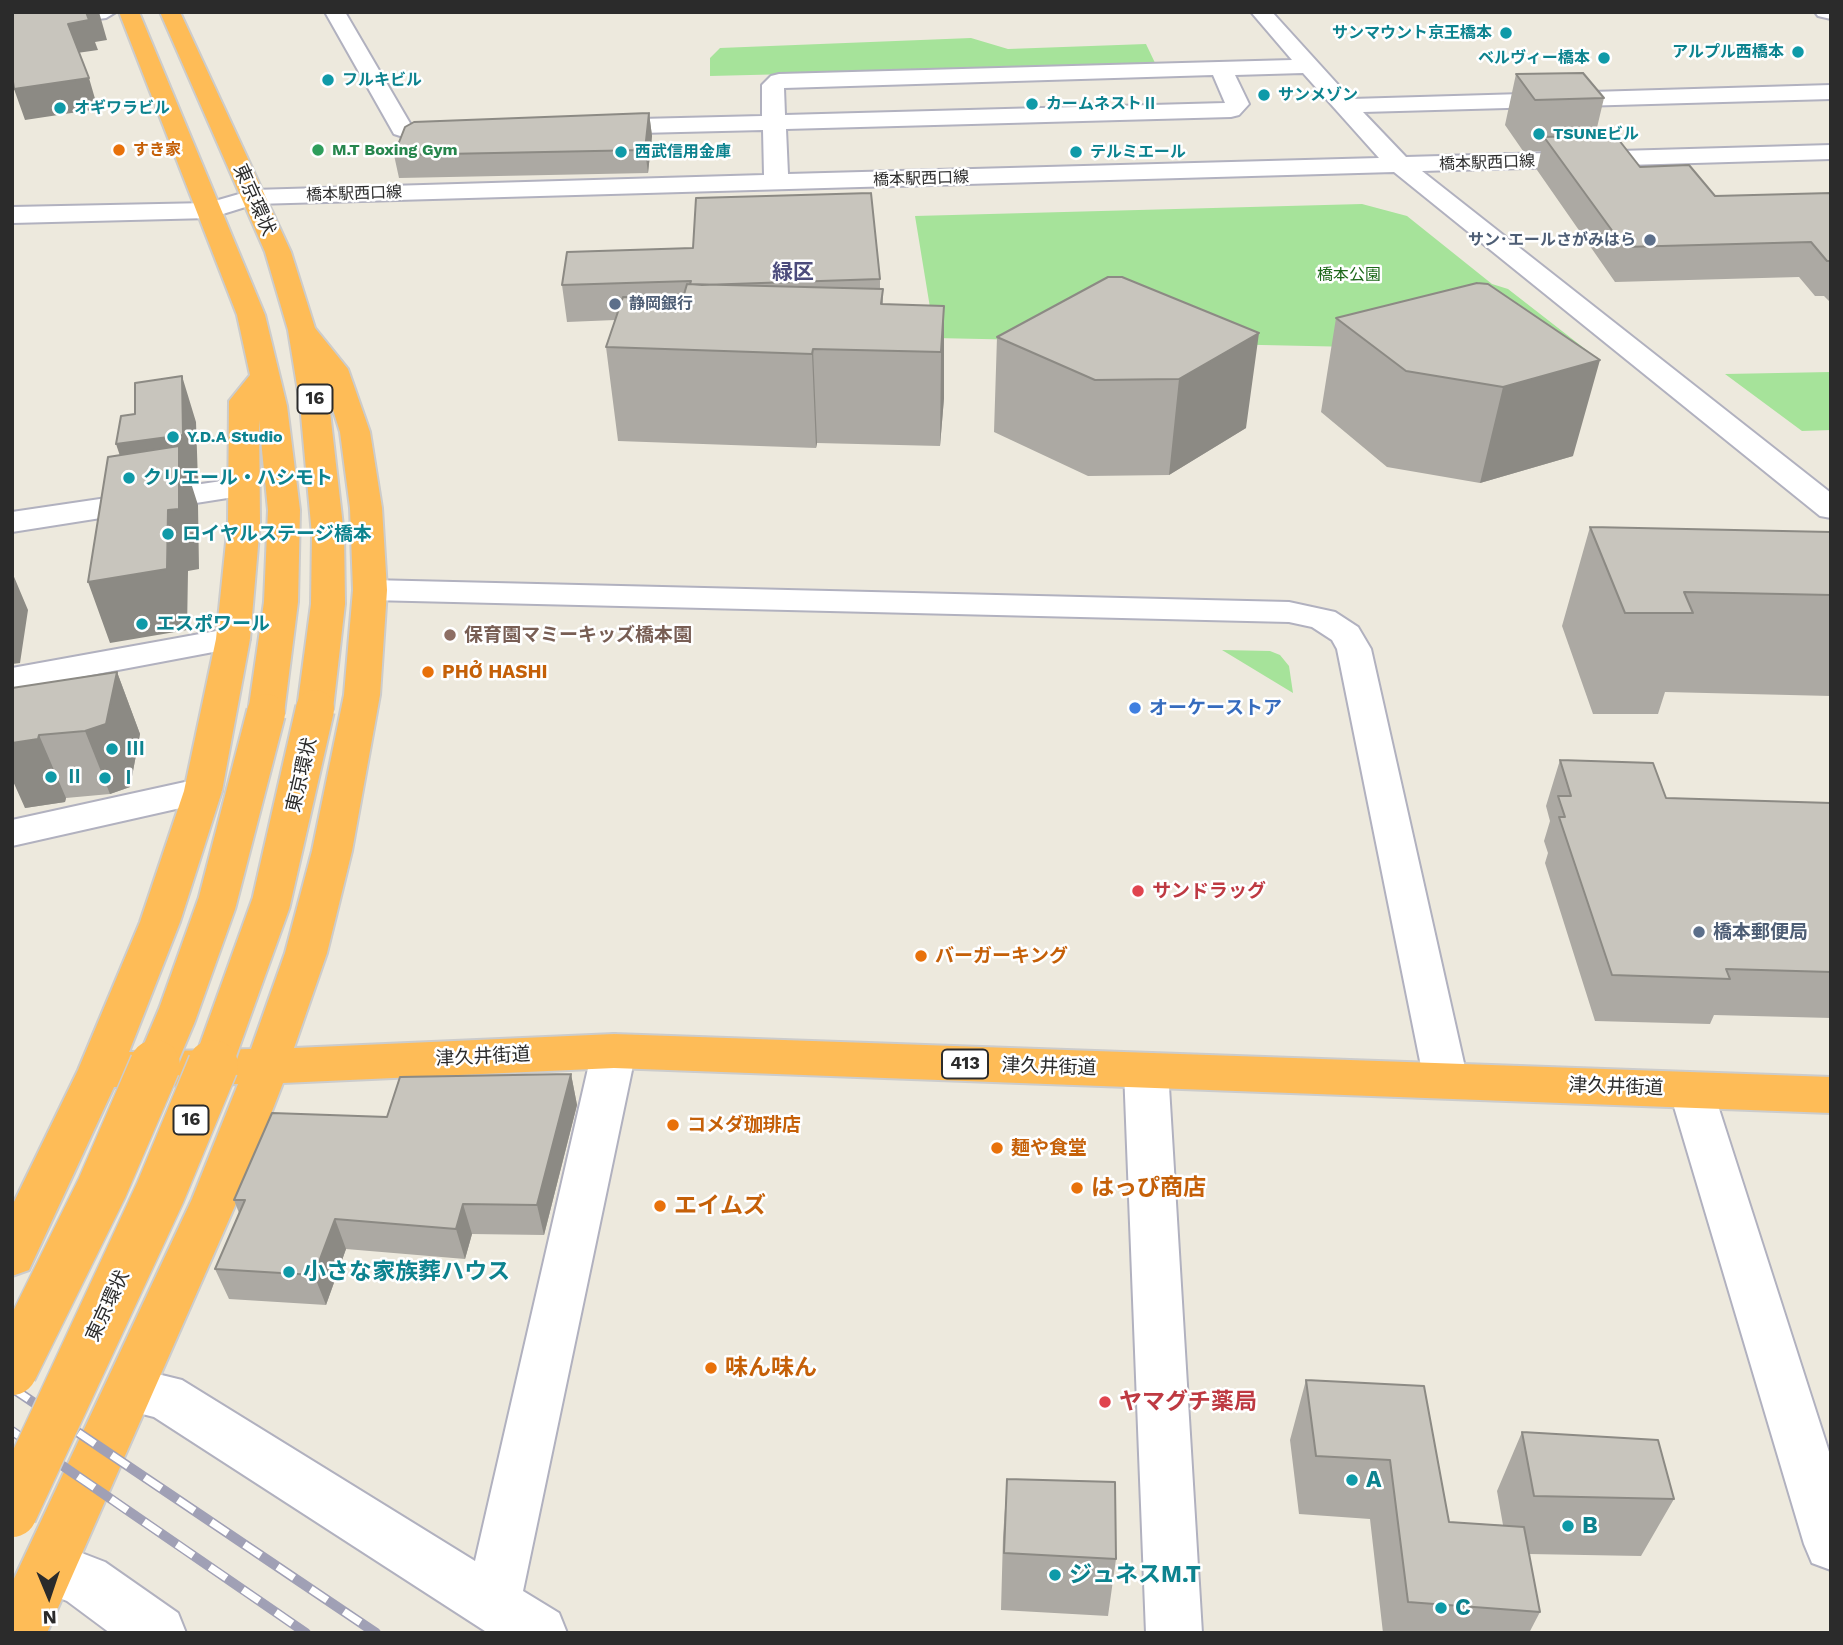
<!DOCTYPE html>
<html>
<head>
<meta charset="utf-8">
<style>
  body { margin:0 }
  #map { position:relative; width:1843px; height:1645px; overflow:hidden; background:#ede9dd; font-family:"Work Sans",sans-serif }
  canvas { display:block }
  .frame { position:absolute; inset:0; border:14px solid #2b2b2b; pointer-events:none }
  .north { position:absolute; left:14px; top:1561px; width:70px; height:70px; -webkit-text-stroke:5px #fff; paint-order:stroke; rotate:178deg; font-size:19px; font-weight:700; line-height:28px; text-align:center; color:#2b2b2b }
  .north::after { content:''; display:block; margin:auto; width:24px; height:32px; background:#2b2b2b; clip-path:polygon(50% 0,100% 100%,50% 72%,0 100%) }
</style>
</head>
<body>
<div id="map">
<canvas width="1843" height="1645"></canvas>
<div class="frame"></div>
<div class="north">N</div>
</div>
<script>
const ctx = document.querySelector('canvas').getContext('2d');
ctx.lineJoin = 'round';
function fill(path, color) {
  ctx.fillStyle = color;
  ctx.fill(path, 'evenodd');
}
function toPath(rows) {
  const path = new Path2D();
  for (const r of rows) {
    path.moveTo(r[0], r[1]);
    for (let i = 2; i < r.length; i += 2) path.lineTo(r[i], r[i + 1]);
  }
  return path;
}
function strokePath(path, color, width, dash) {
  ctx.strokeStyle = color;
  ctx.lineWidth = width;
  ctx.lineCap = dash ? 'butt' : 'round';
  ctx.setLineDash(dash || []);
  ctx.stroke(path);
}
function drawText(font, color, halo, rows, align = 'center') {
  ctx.font = font + ' "Work Sans","Noto Sans JP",sans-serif';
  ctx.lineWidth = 5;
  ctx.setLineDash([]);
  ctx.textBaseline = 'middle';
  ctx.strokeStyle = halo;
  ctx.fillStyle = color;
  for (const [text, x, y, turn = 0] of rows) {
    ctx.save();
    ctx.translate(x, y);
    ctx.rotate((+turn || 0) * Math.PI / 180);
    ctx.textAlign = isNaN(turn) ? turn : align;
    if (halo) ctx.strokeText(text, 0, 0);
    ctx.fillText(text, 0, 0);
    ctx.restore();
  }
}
const green = toPath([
  [971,38,1008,49,1146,44,1156,65,710,76,710,58,720,48],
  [1362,204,1407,216,1492,284,1508,289,1589,352,935,338,915,216],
  [1831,372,1831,430,1802,431,1725,374],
  [1222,650,1270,651,1280,655,1289,666,1293,693]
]);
const minor = toPath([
  [55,12,116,12,106,18,12,30,12,18,55,12],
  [325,12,345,12,411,125,419,128,463,129,467,134,463,139,419,142,394,134,325,12],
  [1251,12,1272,12,1351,99,1831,85,1831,99,1363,112,1406,157,1831,145,1831,159,1422,171,1831,493,1831,518,1820,516,1394,172,255,204,210,218,12,223,12,207,208,203,253,190,764,175,763,130,599,134,591,132,587,127,591,122,599,120,762,116,762,85,771,76,779,74,1292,60,1251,12],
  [1303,73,1379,158,788,174,786,129,1231,117,1239,115,1249,104,1235,75,1303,73],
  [1213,75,1225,103,785,115,784,88,1213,75],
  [1815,12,1831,12,1831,19,1818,16,1815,12],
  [242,478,253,480,258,487,253,494,12,532,12,512,242,478],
  [370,580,1289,602,1335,612,1358,627,1371,649,1468,1081,1462,1093,1446,1098,1430,1093,1424,1081,1337,649,1332,640,1312,627,1289,622,370,600,358,597,353,590,358,583,370,580],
  [233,628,245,632,250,639,245,646,12,690,12,668,233,628],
  [203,778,216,782,222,791,216,800,12,846,12,820,203,778],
  [614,1034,629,1039,636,1051,523,1591,559,1613,567,1633,488,1633,154,1417,111,1406,104,1390,111,1374,129,1367,182,1380,475,1561,592,1051,599,1039,614,1034],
  [1146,1053,1162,1058,1168,1070,1202,1633,1146,1633,1124,1070,1130,1058,1146,1053],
  [1691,1073,1707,1078,1713,1090,1831,1458,1831,1570,1812,1563,1804,1544,1669,1090,1675,1078,1691,1073],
  [48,1540,105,1562,178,1613,186,1633,110,1633,67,1601,29,1586,21,1567,29,1548,48,1540]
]);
const highway = toPath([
  [119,12,139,12,265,315,287,406,300,510,298,602,284,713,279,721,266,725,253,721,248,713,264,602,268,510,259,420,260,523,250,639,222,791,180,922,129,1052,251,1049,285,953,312,851,344,695,353,590,350,508,340,432,328,394,344,535,345,604,333,709,328,717,315,720,302,717,297,709,311,604,312,535,300,404,288,330,265,252,160,12,180,12,291,252,315,328,348,369,370,432,382,508,387,590,380,695,352,851,327,953,294,1048,614,1034,1831,1077,1831,1113,614,1068,283,1083,238,1199,47,1633,12,1633,12,1583,192,1199,238,1084,114,1087,29,1270,12,1276,12,1206,78,1070,140,922,184,791,216,639,228,523,229,401,250,375,237,315,119,12]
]);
const rail = toPath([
  [12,1388,376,1633],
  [12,1431,306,1633]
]);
const highwayBridgeFar1 = toPath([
  [155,1067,177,1015,217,903,266,713],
  [212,1067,271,903,315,709]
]);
const highwayBridge = toPath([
  [12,1370,102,1188,155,1065],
  [12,1512,160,1193,213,1065]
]);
const wall = toPath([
  [1516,74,1604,98,1595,136,1640,167,1715,196,1831,193,1831,303,1824,296,1815,296,1799,277,1615,282,1537,170,1541,151,1523,151,1505,125],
  [649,113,652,136,648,173,399,178,394,155],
  [567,252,880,279,880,289,883,289,883,304,944,306,944,398,940,446,817,443,816,448,618,441,606,347,615,320,567,322,562,285],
  [1108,277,1246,428,1169,475,1088,476,994,432,997,337],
  [1477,283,1573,456,1480,483,1387,467,1321,412,1336,318],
  [1590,527,1831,532,1831,696,1665,692,1658,714,1593,714,1562,626],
  [117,672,140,734,130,787,110,794,66,798,65,802,25,808,12,688],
  [1560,760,1666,798,1831,803,1831,1018,1714,1015,1710,1024,1595,1021,1545,863,1548,853,1544,841,1550,821,1546,806],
  [571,1074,577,1105,544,1235,472,1234,465,1259,346,1249,326,1305,229,1299,215,1269,239,1213,234,1200,387,1117],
  [1306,1380,1424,1386,1449,1522,1503,1525,1497,1491,1522,1432,1674,1499,1641,1556,1529,1554,1540,1612,1529,1633,1383,1633,1370,1519,1299,1514,1290,1440],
  [1007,1479,1116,1559,1108,1616,1001,1610,1003,1537]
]);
const shadedWall = toPath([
  [86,12,99,12,107,40,95,42,98,50,77,53,68,24],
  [89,78,98,109,25,120,14,89],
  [649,113,652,136,648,173,645,150],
  [944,306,944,398,940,446,941,352],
  [1259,333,1246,428,1169,475,1179,379],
  [813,349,817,443,816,448,812,354],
  [1600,360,1573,456,1480,483,1503,387],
  [182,376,196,422,198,482,191,483,198,505,199,569,188,571,187,630,110,643,88,582,132,492,116,444],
  [12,572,28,610,20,663,12,664],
  [117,672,140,734,130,787,110,794,85,731],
  [39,735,66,798,65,802,25,808,12,779,12,743],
  [571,1074,577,1105,544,1235,537,1205],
  [463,1204,472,1234,465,1259,456,1229],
  [335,1219,346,1249,326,1305,314,1275]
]);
const building = toPath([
  [12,12,86,12,89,20,68,24,89,78,14,89,12,75,12,12],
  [1583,73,1604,98,1535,100,1516,74,1583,73],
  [649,113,645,150,394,155,405,127,414,122,649,113],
  [1615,135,1640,167,1689,165,1715,196,1831,193,1831,261,1827,261,1811,242,1624,247,1544,137,1615,135],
  [871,193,880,279,702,285,690,284,691,281,562,285,567,252,693,248,696,198,871,193],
  [1108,277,1122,277,1259,333,1179,379,1095,380,997,337,1108,277],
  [1477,283,1488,284,1600,360,1503,387,1406,371,1336,318,1477,283],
  [687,284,883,289,881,304,944,306,941,352,813,349,812,354,606,347,623,297,683,298,687,284],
  [182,376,183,435,116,444,121,416,135,414,135,383,182,376],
  [179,446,179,509,168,510,167,569,88,582,108,457,179,446],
  [1590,527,1831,532,1831,595,1684,592,1693,613,1625,613,1590,527],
  [117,672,106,724,85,731,39,735,38,739,12,743,12,688,117,672],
  [1560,760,1653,763,1666,798,1831,803,1831,972,1726,969,1730,979,1612,975,1559,817,1565,817,1558,796,1571,796,1560,760],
  [571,1074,537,1205,463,1204,456,1229,335,1219,314,1275,215,1269,245,1200,234,1200,272,1113,387,1117,400,1077,571,1074],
  [1306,1380,1424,1386,1449,1522,1524,1527,1540,1612,1408,1602,1390,1460,1316,1456,1306,1380],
  [1522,1432,1658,1440,1674,1499,1534,1496,1522,1432],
  [1007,1479,1115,1482,1116,1559,1004,1553,1007,1479]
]);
const markers = [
  [1506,33,7,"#0f9aa8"],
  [1798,52,7,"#0f9aa8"],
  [1604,58,7,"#0f9aa8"],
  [328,80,7,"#0f9aa8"],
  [1264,95,7,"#0f9aa8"],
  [1032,104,7,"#0f9aa8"],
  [60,108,7,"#0f9aa8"],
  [1539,134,7,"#0f9aa8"],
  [119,150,7,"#e8710a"],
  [318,150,7,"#2e9e5b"],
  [621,152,7,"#0f9aa8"],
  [1076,152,7,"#0f9aa8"],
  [1650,240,7,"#5c6f8a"],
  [615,304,7,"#5c6f8a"],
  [173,437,7,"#0f9aa8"],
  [129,478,7,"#0f9aa8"],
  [168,534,7,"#0f9aa8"],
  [142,624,7,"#0f9aa8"],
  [450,635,7,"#8d6e63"],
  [428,672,7,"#e8710a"],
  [1135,708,7,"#3f7fe0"],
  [112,749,7,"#0f9aa8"],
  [51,777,7,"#0f9aa8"],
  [105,778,7,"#0f9aa8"],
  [1138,891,7,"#e0444e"],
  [1699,932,7,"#5c6f8a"],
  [921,956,7,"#e8710a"],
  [673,1125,7,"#e8710a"],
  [997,1148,7,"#e8710a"],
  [1077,1188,7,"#e8710a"],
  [660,1206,7,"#e8710a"],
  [289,1272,7,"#0f9aa8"],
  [711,1368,7,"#e8710a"],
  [1105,1402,7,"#e0444e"],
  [1352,1480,7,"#0f9aa8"],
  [1568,1526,7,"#0f9aa8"],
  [1055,1575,7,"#0f9aa8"],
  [1441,1608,7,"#0f9aa8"]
];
const farCulturenames = [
  ["サンマウント京王橋本",1492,33,"right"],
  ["アルプル西橋本",1784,52,"right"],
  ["ベルヴィー橋本",1590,58,"right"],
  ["フルキビル",342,80],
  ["サンメゾン",1278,95],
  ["カームネストⅡ",1046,104],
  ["オギワラビル",74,108],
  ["TSUNEビル",1553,134],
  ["西武信用金庫",635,152],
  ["テルミエール",1090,152],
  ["Y.D.A Studio",187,437]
];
const farFoodnames = [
  ["すき家",133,150]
];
const farLeisurenames = [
  ["M.T Boxing Gym",332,150]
];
const farStreetnames = [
  ["橋本駅西口線",1487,163,-2],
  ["橋本駅西口線",921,179,-2],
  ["橋本駅西口線",354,194,-2]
];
const farServicenames = [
  ["サン･エールさがみはら",1636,240],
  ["静岡銀行",629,304,"left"]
];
const farParknames = [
  ["橋本公園",1349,275]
];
const shields = [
  [315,399,35],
  [965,1064,46],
  [191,1120,35]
];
const shieldNames = [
  ["16",315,399],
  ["413",965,1064],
  ["16",191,1120]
];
const streetNames = [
  ["東京環状",254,200,66],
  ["東京環状",302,775,-77],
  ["津久井街道",483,1057,-3],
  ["津久井街道",1049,1067,2],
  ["津久井街道",1616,1087,2],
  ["東京環状",108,1306,-65]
];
const cultureNames = [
  ["クリエール・ハシモト",143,478],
  ["ロイヤルステージ橋本",182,534],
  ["エスポワール",156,624],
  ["Ⅲ",126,749],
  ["Ⅱ",65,777],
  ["Ⅰ",119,778]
];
const educationNames = [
  ["保育園マミーキッズ橋本園",464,635]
];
const foodNames = [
  ["PHỞ HASHI",442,672],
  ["バーガーキング",935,956],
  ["コメダ珈琲店",687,1125],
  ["麺や食堂",1011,1148]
];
const shopNames = [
  ["オーケーストア",1149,708]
];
const healthNames = [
  ["サンドラッグ",1152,891]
];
const serviceNames = [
  ["橋本郵便局",1713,932]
];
const farDistrictnames = [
  ["緑区",793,273]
];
const nearFoodnames = [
  ["はっぴ商店",1091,1188],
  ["エイムズ",674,1206],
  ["味ん味ん",725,1368]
];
const nearCulturenames = [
  ["小さな家族葬ハウス",303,1272],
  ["A",1366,1480],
  ["B",1582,1526],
  ["ジュネスM.T",1069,1575],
  ["C",1455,1608]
];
const nearHealthnames = [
  ["ヤマグチ薬局",1119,1402]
];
fill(green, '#a6e39a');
strokePath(minor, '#b1b1bf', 4);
strokePath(highway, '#ccc', 4);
fill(minor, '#fff');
fill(highway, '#febc57');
strokePath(rail, '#a0a0b5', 10);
strokePath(rail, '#fff', 7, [20]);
strokePath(highwayBridgeFar1, '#ccc', 42, []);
strokePath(highwayBridge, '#ccc', 53, []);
strokePath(highwayBridgeFar1, '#febc57', 38);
strokePath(highwayBridge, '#febc57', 50);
fill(wall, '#aca9a3');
fill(shadedWall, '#8c8a84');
fill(building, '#c8c5bd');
strokePath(building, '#8c8a84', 2);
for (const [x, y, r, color] of markers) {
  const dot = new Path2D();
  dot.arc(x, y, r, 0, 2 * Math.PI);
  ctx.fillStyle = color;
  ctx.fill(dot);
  strokePath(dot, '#fff', 2.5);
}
drawText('bold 16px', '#0d838f', '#fff', farCulturenames, 'left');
drawText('bold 16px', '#c56008', '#fff', farFoodnames, 'left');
drawText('bold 16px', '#27864d', '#fff', farLeisurenames, 'left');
drawText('16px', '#2b2b2b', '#fff', farStreetnames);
drawText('bold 16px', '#4e5e75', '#fff', farServicenames, 'right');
drawText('16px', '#1d681a', '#fff', farParknames);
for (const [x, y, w] of shields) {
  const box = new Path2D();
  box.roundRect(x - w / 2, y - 14.5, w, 29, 5);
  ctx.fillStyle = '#fff';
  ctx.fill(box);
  strokePath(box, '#2b2b2b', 2);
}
drawText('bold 18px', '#2b2b2b', null, shieldNames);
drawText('19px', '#2b2b2b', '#fff', streetNames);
drawText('bold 19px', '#0d838f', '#fff', cultureNames, 'left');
drawText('bold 19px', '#785e54', '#fff', educationNames, 'left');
drawText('bold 19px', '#c56008', '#fff', foodNames, 'left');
drawText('bold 19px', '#366cbe', '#fff', shopNames, 'left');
drawText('bold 19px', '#be3a42', '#fff', healthNames, 'left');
drawText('bold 19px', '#4e5e75', '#fff', serviceNames, 'left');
drawText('bold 21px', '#4b4b7c', '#fff', farDistrictnames);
drawText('bold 23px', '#c56008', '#fff', nearFoodnames, 'left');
drawText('bold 23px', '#0d838f', '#fff', nearCulturenames, 'left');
drawText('bold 23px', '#be3a42', '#fff', nearHealthnames, 'left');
</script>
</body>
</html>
